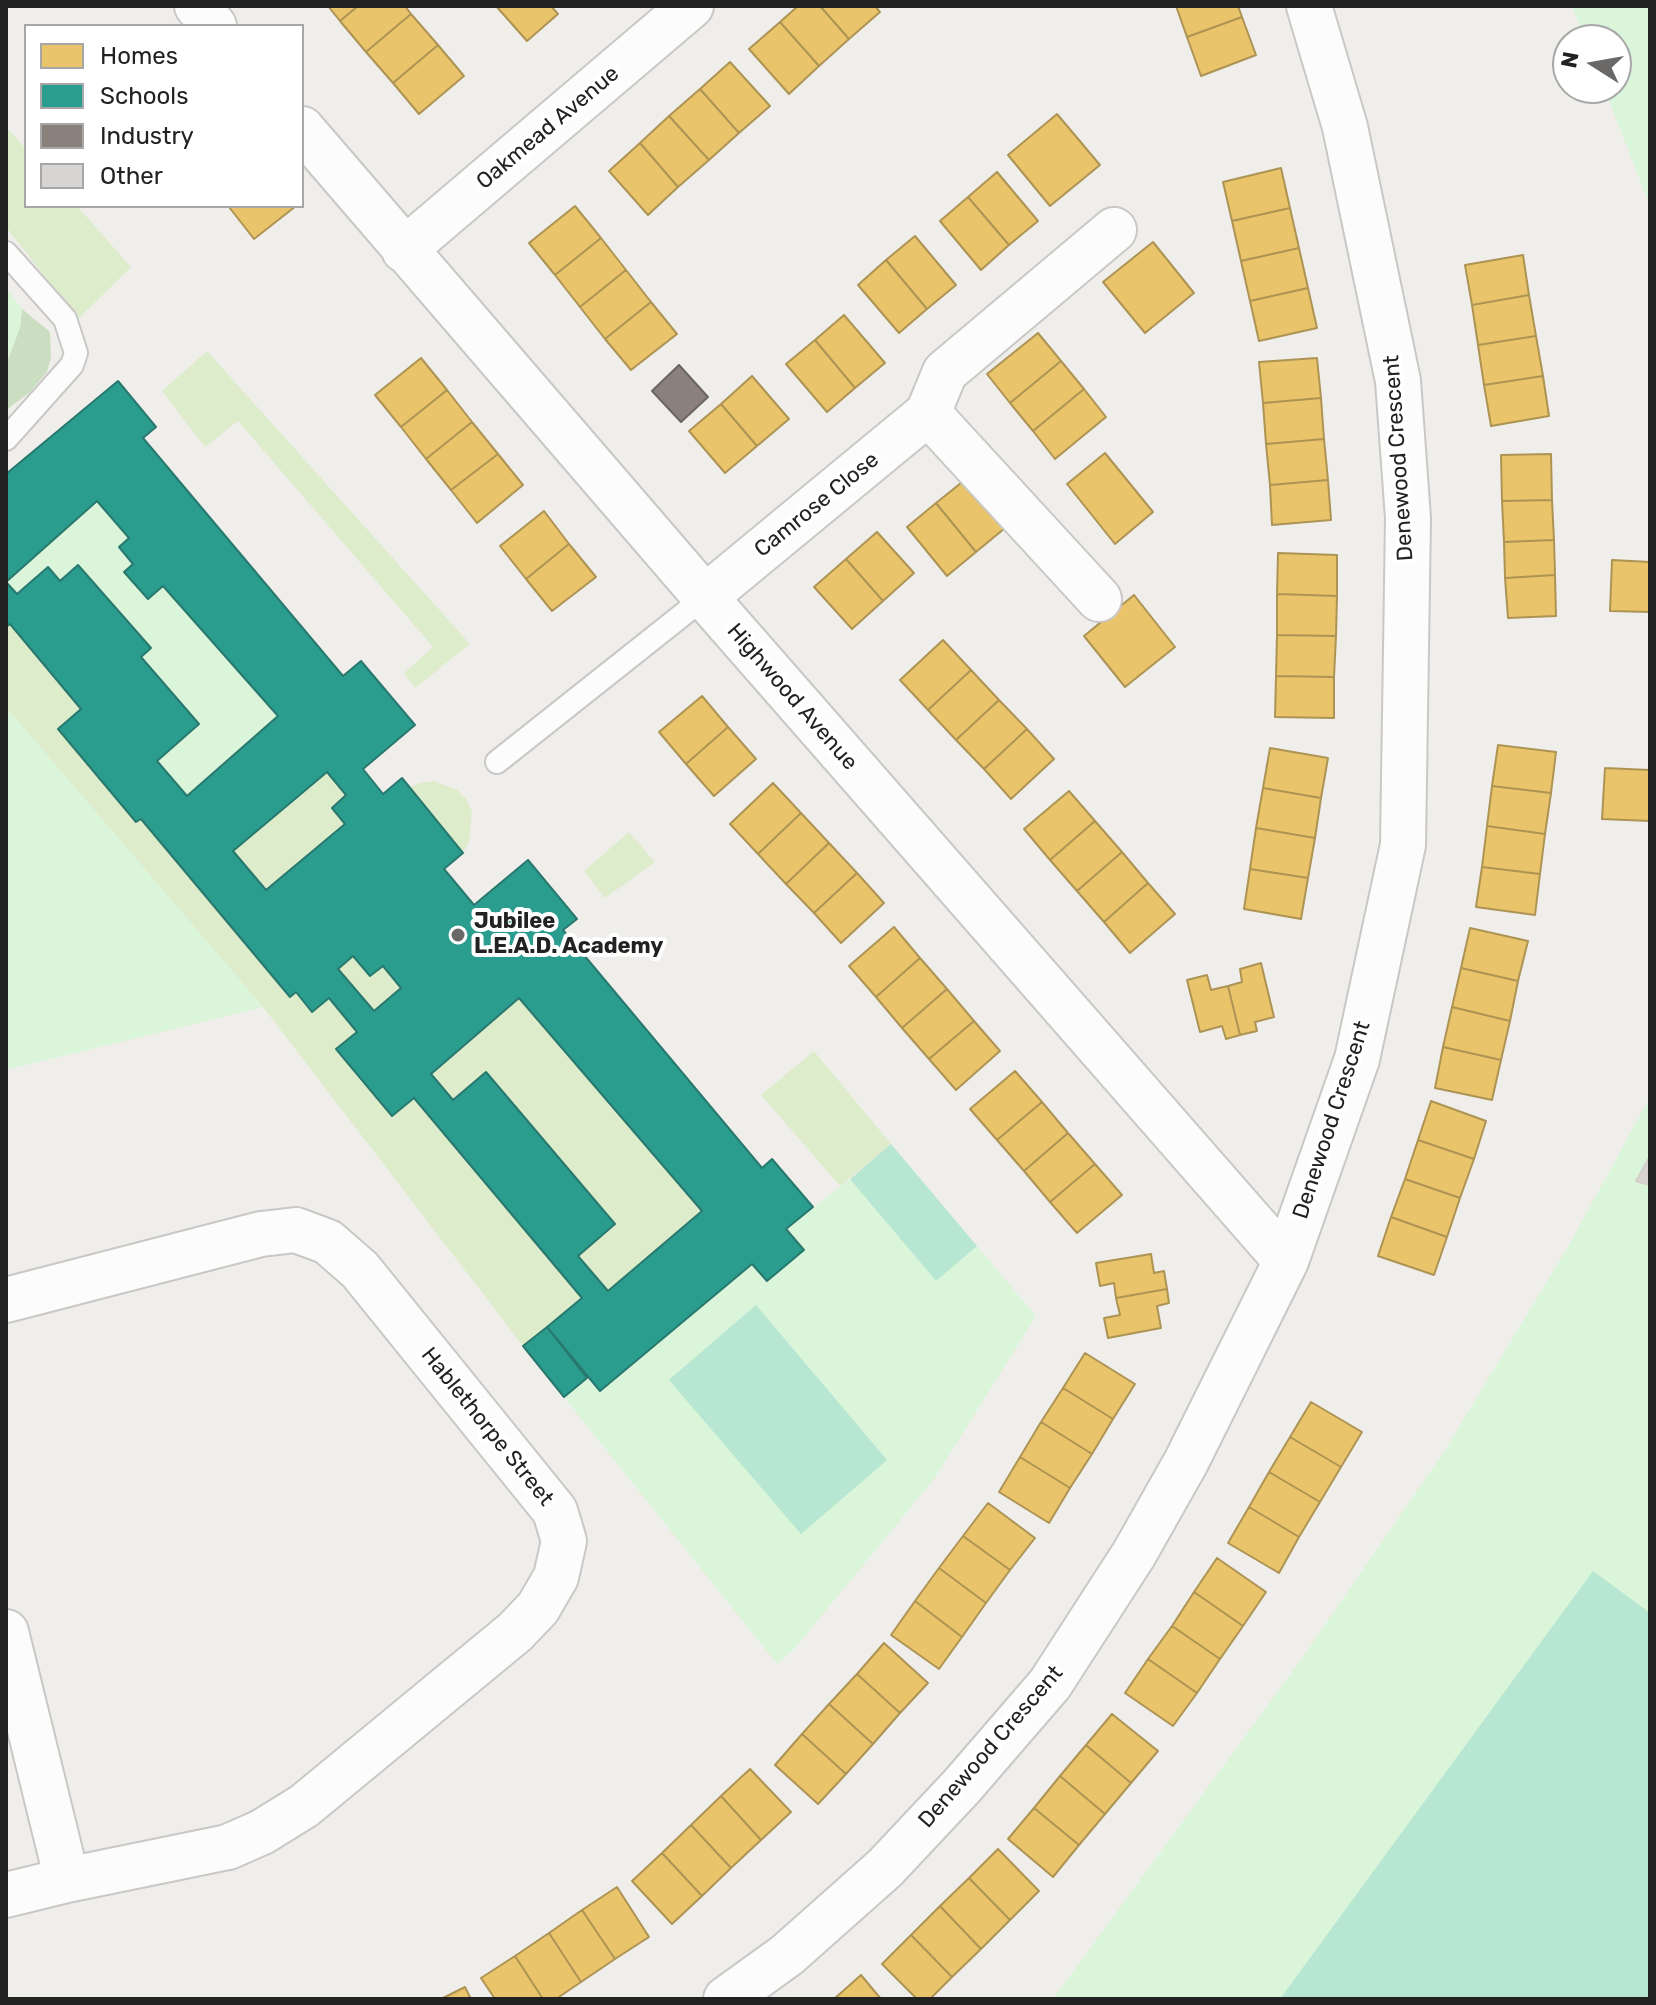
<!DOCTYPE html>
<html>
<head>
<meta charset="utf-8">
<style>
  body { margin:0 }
  #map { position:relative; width:1656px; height:2005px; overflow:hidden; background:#f0eeeb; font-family:Rubik,sans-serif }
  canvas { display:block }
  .frame { position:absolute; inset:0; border:8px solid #222; pointer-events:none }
  .legend { position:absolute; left:24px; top:24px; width:280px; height:184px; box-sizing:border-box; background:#fff; border:2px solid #a7a7a7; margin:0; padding:10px 14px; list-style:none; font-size:24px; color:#222 }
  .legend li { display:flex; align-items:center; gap:16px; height:40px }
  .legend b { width:40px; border:2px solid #a7a7a7 }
  .north { position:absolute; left:1552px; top:24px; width:80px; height:80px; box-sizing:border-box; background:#fff; border:2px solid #a7a7a7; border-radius:50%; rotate:281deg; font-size:22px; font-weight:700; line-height:32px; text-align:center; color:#222 }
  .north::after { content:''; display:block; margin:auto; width:28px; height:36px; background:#6a6968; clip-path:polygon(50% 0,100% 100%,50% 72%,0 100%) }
</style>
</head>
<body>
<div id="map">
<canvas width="1656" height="2005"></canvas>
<div class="frame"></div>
<ul class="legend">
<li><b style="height:22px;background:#e9c46a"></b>Homes</li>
<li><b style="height:22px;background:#2a9d8f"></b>Schools</li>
<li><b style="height:22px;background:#8a817c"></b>Industry</li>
<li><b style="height:22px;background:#d7d4d2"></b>Other</li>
</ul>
<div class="north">N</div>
</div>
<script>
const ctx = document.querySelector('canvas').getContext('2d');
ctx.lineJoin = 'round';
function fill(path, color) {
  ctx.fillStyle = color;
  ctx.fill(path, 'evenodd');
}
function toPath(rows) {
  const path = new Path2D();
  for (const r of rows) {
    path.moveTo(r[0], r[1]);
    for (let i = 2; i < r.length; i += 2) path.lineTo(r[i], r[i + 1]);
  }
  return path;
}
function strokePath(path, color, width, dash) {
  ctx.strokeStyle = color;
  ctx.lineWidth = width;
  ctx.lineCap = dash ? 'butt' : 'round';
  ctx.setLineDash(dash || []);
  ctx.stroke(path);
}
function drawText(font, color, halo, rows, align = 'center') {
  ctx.font = font + ' Rubik,sans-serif';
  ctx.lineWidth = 8;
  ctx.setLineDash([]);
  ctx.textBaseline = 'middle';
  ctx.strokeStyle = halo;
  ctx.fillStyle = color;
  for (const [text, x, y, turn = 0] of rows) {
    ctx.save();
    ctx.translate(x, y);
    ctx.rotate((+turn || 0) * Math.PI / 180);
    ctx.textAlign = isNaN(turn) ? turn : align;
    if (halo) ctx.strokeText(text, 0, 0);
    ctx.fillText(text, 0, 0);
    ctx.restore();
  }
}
const grass = toPath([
  [6,127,26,149,26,206,77,206,131,267,78,319,6,227],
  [207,351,470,644,415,688,404,673,433,647,238,421,205,447,162,391],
  [10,624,81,709,58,729,136,822,141,819,290,997,296,993,312,1012,329,998,357,1032,336,1050,391,1115,414,1098,582,1298,523,1346,263,1007,6,707,6,627],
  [327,772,346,795,332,808,345,824,266,890,233,851],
  [434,781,457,790,467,800,472,812,469,842,463,853,409,788,419,783],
  [629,832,655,862,605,898,584,871],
  [353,956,370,976,383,966,401,988,374,1011,338,969],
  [519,998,702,1211,608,1291,578,1256,615,1223,486,1072,453,1100,431,1074],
  [814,1051,891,1144,840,1186,761,1095]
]);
const forest = toPath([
  [22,309,50,332,51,357,47,372,29,393,6,410,6,365,20,327]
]);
const park = toPath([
  [1572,6,1650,6,1650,206,1604,88,1616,88,1616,40,1585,40],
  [6,288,22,309,20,327,6,365],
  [97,501,129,538,119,547,133,564,124,572,148,599,163,586,278,716,187,796,157,761,199,724,141,657,151,648,78,566,60,581,48,567,17,594,6,582],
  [6,707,263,1007,6,1070],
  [1650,1097,1650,1999,1053,1999,1300,1661,1445,1450,1569,1245],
  [850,1179,936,1280,977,1246,1036,1316,934,1479,795,1648,777,1664,564,1397,587,1378,600,1391,752,1264,767,1281,804,1250,786,1229]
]);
const pitch = toPath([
  [891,1144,977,1246,936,1281,850,1179],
  [756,1305,887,1460,801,1534,669,1380],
  [1593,1571,1650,1613,1650,1999,1280,1999]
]);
const homes = toPath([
  [328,6,358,6,340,21,328,6],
  [358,6,405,6,411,14,366,52,340,21,358,6],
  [496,6,551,6,558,14,527,41,496,6],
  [798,6,820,6,849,39,819,66,780,22,798,6],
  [820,6,875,6,880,12,849,39,820,6],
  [1176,6,1238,6,1242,17,1187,37,1176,6],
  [411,14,438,45,393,83,366,52,411,14],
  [1242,17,1256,55,1201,76,1187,37,1242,17],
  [780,22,819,66,789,94,749,49,780,22],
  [438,45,464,76,419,114,393,83,438,45],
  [730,62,770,106,739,133,700,89,730,62],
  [700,89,739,133,709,160,669,116,700,89],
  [1057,114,1100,165,1050,206,1008,155,1057,114],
  [669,116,709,160,678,187,640,143,669,116],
  [640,143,678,187,648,215,609,171,640,143],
  [1281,168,1290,208,1232,221,1223,182,1281,168],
  [997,172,1038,221,1009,245,968,197,997,172],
  [968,197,1009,245,981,270,940,221,968,197],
  [231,206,296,206,254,239,229,207,231,206],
  [575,206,601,238,555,275,529,243,575,206],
  [1290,208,1299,248,1241,261,1232,221,1290,208],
  [915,236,956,285,927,309,886,260,915,236],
  [601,238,626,270,580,307,555,275,601,238],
  [1153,242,1194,293,1145,333,1103,282,1153,242],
  [1299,248,1308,288,1250,301,1241,261,1299,248],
  [1523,255,1529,295,1472,305,1465,265,1523,255],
  [886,260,927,309,899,333,858,285,886,260],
  [626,270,651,302,605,339,580,307,626,270],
  [1308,288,1317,328,1259,341,1250,301,1308,288],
  [1529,295,1536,336,1478,345,1472,305,1529,295],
  [651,302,677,334,631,370,605,339,651,302],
  [844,315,885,363,855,388,815,340,844,315],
  [1038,333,1061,361,1010,403,987,374,1038,333],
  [1536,336,1543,376,1484,385,1478,345,1536,336],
  [815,340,855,388,827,412,786,364,815,340],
  [421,358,447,390,401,427,375,395,421,358],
  [1317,358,1321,398,1263,403,1259,362,1317,358],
  [1061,361,1084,389,1033,431,1010,403,1061,361],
  [752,376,789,419,757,446,721,404,752,376],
  [1543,376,1549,416,1491,426,1484,385,1543,376],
  [1084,389,1106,417,1055,459,1033,431,1084,389],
  [447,390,472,422,426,459,401,427,447,390],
  [1321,398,1324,439,1266,444,1263,403,1321,398],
  [721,404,757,446,725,473,689,431,721,404],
  [472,422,498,454,451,490,426,459,472,422],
  [1324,439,1328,480,1270,485,1266,444,1324,439],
  [1105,453,1153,512,1115,544,1067,484,1105,453],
  [498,454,523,485,477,523,451,490,498,454],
  [1551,454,1552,500,1502,501,1501,455,1551,454],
  [966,479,1005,528,976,552,936,503,966,479],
  [1328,480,1331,520,1272,525,1270,485,1328,480],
  [1552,500,1554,540,1504,542,1502,501,1552,500],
  [936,503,976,552,947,576,907,527,936,503],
  [544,511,569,544,526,579,500,546,544,511],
  [877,532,914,573,883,601,846,559,877,532],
  [1554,540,1555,575,1505,578,1504,542,1554,540],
  [569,544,596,577,552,611,526,579,569,544],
  [1278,553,1337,555,1337,596,1277,594,1278,553],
  [846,559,883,601,852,629,814,587,846,559],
  [1612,560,1650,562,1650,612,1610,611,1612,560],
  [1555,575,1556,616,1508,618,1505,578,1555,575],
  [1277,594,1337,596,1336,636,1277,635,1277,594],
  [1134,595,1175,647,1125,687,1084,636,1134,595],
  [1277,635,1336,636,1334,677,1276,676,1277,635],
  [943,640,971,670,928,710,900,680,943,640],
  [971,670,999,700,956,740,928,710,971,670],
  [1276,676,1334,677,1334,718,1275,717,1276,676],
  [702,696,728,727,686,764,659,732,702,696],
  [999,700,1027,729,984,769,956,740,999,700],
  [728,727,756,759,714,796,686,764,728,727],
  [1027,729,1054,759,1011,799,984,769,1027,729],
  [1498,745,1556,752,1551,793,1492,786,1498,745],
  [1270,748,1328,758,1321,798,1263,788,1270,748],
  [1605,768,1650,770,1650,821,1602,819,1605,768],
  [773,783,801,813,758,854,730,824,773,783],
  [1492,786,1551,793,1545,834,1487,826,1492,786],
  [1263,788,1321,798,1315,838,1256,828,1263,788],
  [1069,791,1095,821,1050,860,1024,829,1069,791],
  [801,813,829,843,786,884,758,854,801,813],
  [1095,821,1122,852,1077,891,1050,860,1095,821],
  [1487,826,1545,834,1540,874,1482,867,1487,826],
  [1256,828,1315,838,1308,878,1250,869,1256,828],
  [829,843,857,873,814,913,786,884,829,843],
  [1122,852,1148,883,1104,922,1077,891,1122,852],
  [1482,867,1540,874,1535,915,1476,907,1482,867],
  [1250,869,1308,878,1301,919,1244,909,1250,869],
  [857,873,884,903,841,943,814,913,857,873],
  [1148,883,1175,914,1130,953,1104,922,1148,883],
  [894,927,920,958,876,997,849,966,894,927],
  [1470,928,1528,941,1518,981,1461,968,1470,928],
  [920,958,947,989,902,1028,876,997,920,958],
  [1261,963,1274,1017,1255,1022,1257,1031,1240,1035,1228,986,1242,982,1240,969,1261,963],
  [1461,968,1518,981,1510,1021,1452,1007,1461,968],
  [1207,975,1211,990,1228,986,1240,1035,1226,1039,1222,1026,1200,1032,1187,980,1207,975],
  [947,989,974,1021,929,1059,902,1028,947,989],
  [1452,1007,1510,1021,1501,1060,1443,1047,1452,1007],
  [974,1021,1000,1051,956,1090,929,1059,974,1021],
  [1443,1047,1501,1060,1492,1100,1435,1088,1443,1047],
  [1015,1071,1042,1102,997,1140,970,1109,1015,1071],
  [1431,1101,1486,1121,1474,1159,1418,1140,1431,1101],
  [1042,1102,1068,1133,1024,1171,997,1140,1042,1102],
  [1068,1133,1095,1164,1050,1202,1024,1171,1068,1133],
  [1418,1140,1474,1159,1460,1198,1405,1179,1418,1140],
  [1095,1164,1122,1195,1077,1233,1050,1202,1095,1164],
  [1405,1179,1460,1198,1447,1237,1391,1217,1405,1179],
  [1391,1217,1447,1237,1434,1275,1378,1256,1391,1217],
  [1151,1254,1154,1273,1164,1271,1167,1289,1116,1298,1114,1283,1100,1286,1096,1263,1151,1254],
  [1167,1289,1169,1303,1157,1306,1161,1328,1108,1338,1104,1318,1120,1315,1116,1298,1167,1289],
  [1085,1353,1135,1384,1113,1419,1063,1388,1085,1353],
  [1063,1388,1113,1419,1092,1454,1041,1422,1063,1388],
  [1311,1402,1362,1432,1341,1467,1290,1437,1311,1402],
  [1041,1422,1092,1454,1070,1488,1020,1457,1041,1422],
  [1290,1437,1341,1467,1320,1502,1269,1472,1290,1437],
  [1020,1457,1070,1488,1049,1523,999,1492,1020,1457],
  [1269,1472,1320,1502,1299,1537,1249,1507,1269,1472],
  [988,1503,1035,1538,1010,1570,963,1536,988,1503],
  [1249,1507,1299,1537,1279,1573,1228,1543,1249,1507],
  [963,1536,1010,1570,986,1603,939,1568,963,1536],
  [1217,1558,1266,1592,1243,1626,1194,1592,1217,1558],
  [939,1568,986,1603,962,1637,915,1601,939,1568],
  [1194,1592,1243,1626,1220,1659,1172,1626,1194,1592],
  [915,1601,962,1637,939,1669,891,1635,915,1601],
  [1172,1626,1220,1659,1197,1693,1148,1659,1172,1626],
  [884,1643,928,1683,900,1713,857,1674,884,1643],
  [1148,1659,1197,1693,1173,1726,1125,1693,1148,1659],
  [857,1674,900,1713,873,1744,829,1704,857,1674],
  [829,1704,873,1744,846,1774,802,1734,829,1704],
  [1112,1714,1158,1751,1131,1783,1086,1745,1112,1714],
  [802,1734,846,1774,818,1804,775,1765,802,1734],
  [1086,1745,1131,1783,1105,1814,1060,1776,1086,1745],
  [750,1769,791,1812,761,1840,721,1796,750,1769],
  [1060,1776,1105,1814,1079,1845,1034,1808,1060,1776],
  [721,1796,761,1840,731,1868,691,1825,721,1796],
  [1034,1808,1079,1845,1053,1877,1008,1839,1034,1808],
  [691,1825,731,1868,702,1896,662,1853,691,1825],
  [998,1849,1039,1891,1010,1920,969,1878,998,1849],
  [662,1853,702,1896,672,1924,632,1881,662,1853],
  [969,1878,1010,1920,981,1949,940,1906,969,1878],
  [617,1887,649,1937,615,1959,582,1910,617,1887],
  [940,1906,981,1949,952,1977,911,1935,940,1906],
  [582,1910,615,1959,581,1982,549,1933,582,1910],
  [549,1933,581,1982,556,1999,543,1999,515,1956,549,1933],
  [911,1935,952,1977,930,1999,917,1999,882,1964,911,1935],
  [515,1956,543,1999,495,1999,481,1978,515,1956],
  [861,1975,881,1999,834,1999,861,1975],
  [465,1987,471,1999,441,1999,465,1987]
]);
const schools = toPath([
  [118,381,156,427,143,438,343,676,361,661,415,725,363,769,383,794,402,778,463,853,444,869,474,905,528,860,577,919,563,930,762,1168,772,1159,813,1207,786,1229,804,1250,767,1281,752,1264,600,1391,547,1327,582,1298,414,1098,392,1116,336,1049,357,1032,329,998,312,1012,296,992,290,997,141,819,136,822,58,729,81,709,10,624,6,627,6,474,118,381],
  [97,501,129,538,119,547,133,564,124,572,148,599,163,586,278,716,187,796,157,761,199,724,141,657,151,648,78,565,60,581,48,567,17,594,6,582,97,501],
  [327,772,346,795,332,808,345,824,266,890,233,851,327,772],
  [353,956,370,976,383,966,401,988,374,1011,338,969,353,956],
  [519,998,702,1211,608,1291,578,1256,615,1224,486,1072,453,1100,431,1074,519,998],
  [547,1327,587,1378,564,1397,523,1346,547,1327]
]);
const industry = toPath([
  [679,365,708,397,681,422,652,391,679,365]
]);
const building = toPath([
  [1650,1156,1650,1185,1636,1181,1650,1156]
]);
const lane = toPath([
  [6,253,65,319,76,353,72,365,6,439],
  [497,762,705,597]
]);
const street = toPath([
  [197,6,214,26],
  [302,129,705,597,1286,1261],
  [404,250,691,6],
  [928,413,1099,599],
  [705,597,928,413,945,372,1114,230],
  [6,1300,261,1234,296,1230,328,1242,360,1270,555,1511,564,1541,556,1577,538,1608,515,1632,304,1806,262,1832,228,1847,67,1880],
  [6,1632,67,1880,6,1895],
  [726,1999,787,1955,885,1868,962,1786,1050,1684,1134,1554,1186,1462,1286,1261,1357,1059,1403,845,1408,518,1398,381,1345,127,1309,6]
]);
const markers = [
  [458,935,8,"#6a6968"]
];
const streetNames = [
  ["Oakmead Avenue",548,128,-40],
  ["Denewood Crescent",1399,458,-94],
  ["Camrose Close",817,505,-39],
  ["Highwood Avenue",792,697,49],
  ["Denewood Crescent",1332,1120,-72],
  ["Hablethorpe Street",487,1427,51],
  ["Denewood Crescent",991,1747,-49]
];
const poiNames = [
  ["Jubilee",474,922],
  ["L.E.A.D. Academy",474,947]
];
fill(grass, '#ddeccb');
fill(forest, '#cbdec1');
fill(park, '#daf5da');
fill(pitch, '#b7e6d2');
fill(homes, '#e9c46a');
strokePath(homes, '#ad9354', 2);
fill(schools, '#2a9d8f');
strokePath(schools, '#28786e', 2);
fill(industry, '#8a817c');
strokePath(industry, '#6b6461', 2);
fill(building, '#d7d4d2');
strokePath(building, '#d3d0cc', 2);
strokePath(lane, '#c9c8c7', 26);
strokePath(street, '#c9c8c7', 48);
strokePath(lane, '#fdfcfc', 22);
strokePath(street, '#fdfcfc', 44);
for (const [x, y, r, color] of markers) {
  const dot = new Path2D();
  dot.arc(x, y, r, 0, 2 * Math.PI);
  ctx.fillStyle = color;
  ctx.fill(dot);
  strokePath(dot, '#fff', 3);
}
drawText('22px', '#222', '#fff', streetNames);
drawText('bold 22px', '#222', '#fff', poiNames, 'left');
</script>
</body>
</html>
